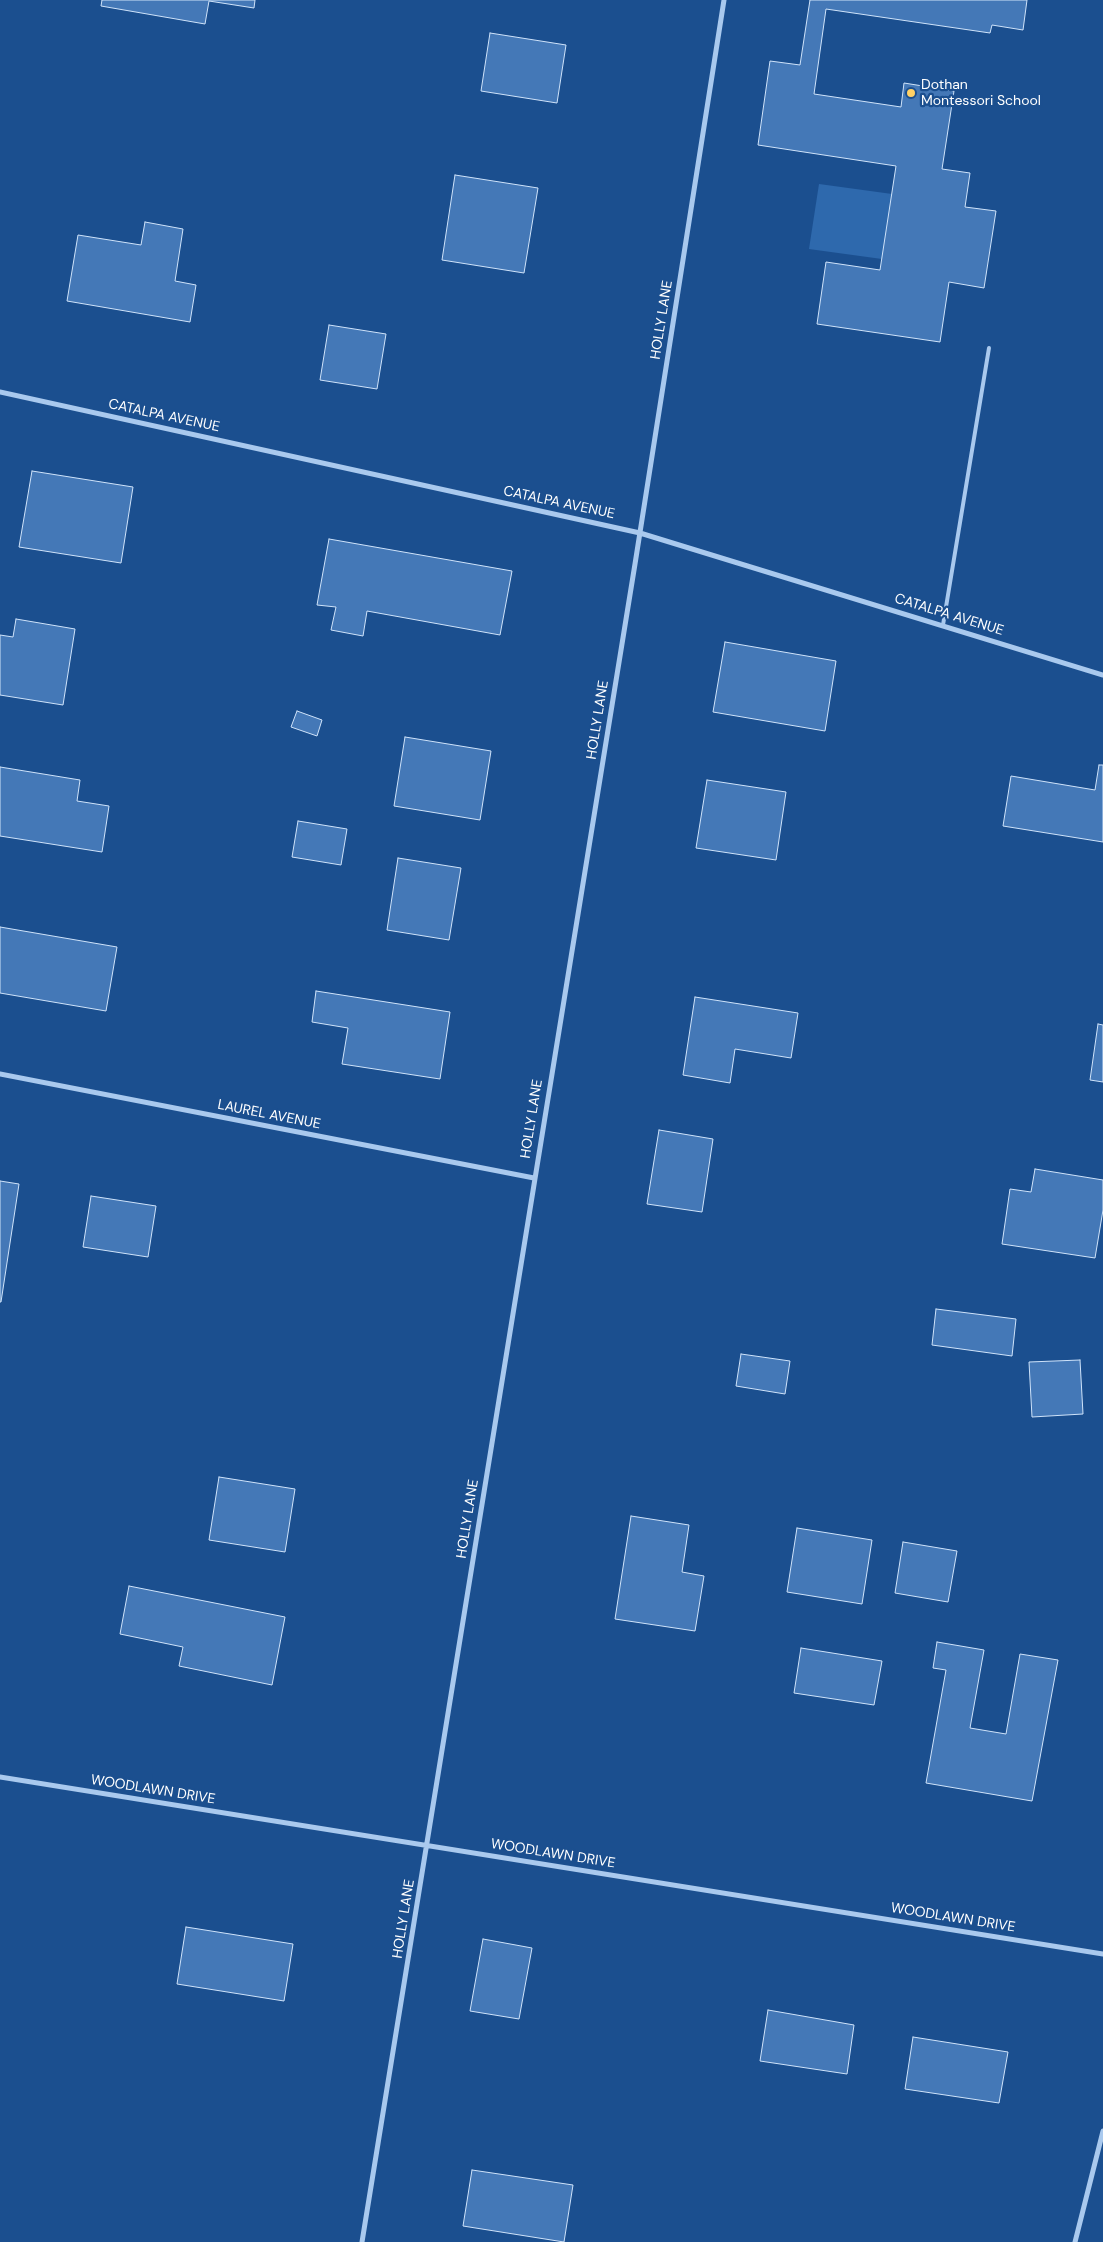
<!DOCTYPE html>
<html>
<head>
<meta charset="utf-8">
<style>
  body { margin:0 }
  canvas { display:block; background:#1b4f8f }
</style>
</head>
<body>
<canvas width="1103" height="2242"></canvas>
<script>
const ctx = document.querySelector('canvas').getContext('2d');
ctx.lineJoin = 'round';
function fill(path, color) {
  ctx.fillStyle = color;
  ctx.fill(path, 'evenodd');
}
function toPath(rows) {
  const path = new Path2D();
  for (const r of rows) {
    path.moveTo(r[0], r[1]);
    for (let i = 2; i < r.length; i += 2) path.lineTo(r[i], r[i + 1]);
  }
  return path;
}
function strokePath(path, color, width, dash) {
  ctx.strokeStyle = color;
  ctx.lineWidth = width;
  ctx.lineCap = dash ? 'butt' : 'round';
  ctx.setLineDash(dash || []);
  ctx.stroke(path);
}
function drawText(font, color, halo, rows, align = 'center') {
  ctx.font = font + ' "DM Sans",sans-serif';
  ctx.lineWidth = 4.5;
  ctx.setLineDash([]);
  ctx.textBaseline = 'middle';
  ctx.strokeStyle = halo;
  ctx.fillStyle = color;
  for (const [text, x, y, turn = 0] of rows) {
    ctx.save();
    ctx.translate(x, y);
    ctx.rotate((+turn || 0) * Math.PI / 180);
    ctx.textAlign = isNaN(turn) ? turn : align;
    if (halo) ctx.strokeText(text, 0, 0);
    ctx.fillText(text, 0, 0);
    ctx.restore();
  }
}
const green = toPath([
  [819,184,892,194,882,259,809,249]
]);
const building = toPath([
  [102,0,255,0,254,8,209,1,205,24,101,6,102,0],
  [810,0,1027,0,1023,30,992,25,990,33,826,9,814,94,901,107,904,83,954,91,942,169,970,173,965,207,996,211,984,288,949,282,940,342,817,324,826,262,880,270,896,166,758,145,770,61,800,65,810,0],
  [490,33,566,45,557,103,481,91,490,33],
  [455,175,538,188,524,273,442,260,455,175],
  [145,222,183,229,175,281,196,285,190,322,67,301,78,235,141,245,145,222],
  [329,325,386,334,377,389,320,380,329,325],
  [32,471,133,487,121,563,19,547,32,471],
  [329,539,512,571,500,635,367,611,363,636,331,630,336,607,317,605,329,539],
  [16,619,75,629,63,705,0,695,0,635,13,637,16,619],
  [725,642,836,661,825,731,713,712,725,642],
  [297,711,322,720,317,736,291,727,297,711],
  [405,737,491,751,480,820,394,806,405,737],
  [1099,765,1103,765,1103,842,1003,826,1011,776,1095,790,1099,765],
  [0,767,80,780,77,801,109,806,102,852,0,836,0,767],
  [707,780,786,792,776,860,696,848,707,780],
  [298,821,347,829,341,865,292,857,298,821],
  [398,858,461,868,449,940,387,930,398,858],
  [0,927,117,947,106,1011,0,993,0,927],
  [316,991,450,1012,440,1079,342,1064,348,1028,312,1022,316,991],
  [695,997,798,1013,791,1058,735,1049,730,1083,683,1075,695,997],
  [1098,1024,1103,1025,1103,1082,1090,1080,1098,1024],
  [659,1130,713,1139,702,1212,647,1204,659,1130],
  [1035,1169,1103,1180,1103,1210,1095,1258,1002,1244,1010,1189,1031,1192,1035,1169],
  [0,1181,19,1184,1,1302,0,1302,0,1181],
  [91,1196,156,1206,148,1257,83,1247,91,1196],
  [936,1309,1016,1319,1012,1356,932,1345,936,1309],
  [741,1354,790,1361,785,1394,736,1386,741,1354],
  [1080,1360,1083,1414,1032,1417,1029,1362,1080,1360],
  [219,1477,295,1489,285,1552,209,1540,219,1477],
  [631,1516,689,1525,682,1572,704,1576,695,1631,615,1619,631,1516],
  [797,1528,872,1540,862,1604,787,1592,797,1528],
  [903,1542,957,1551,948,1602,895,1593,903,1542],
  [129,1586,285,1617,272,1685,179,1666,183,1647,120,1634,129,1586],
  [937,1642,984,1650,970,1728,1006,1734,1020,1654,1058,1660,1032,1801,926,1783,946,1670,933,1668,937,1642],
  [801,1648,882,1661,874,1705,794,1693,801,1648],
  [186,1927,293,1944,284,2001,177,1984,186,1927],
  [483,1939,532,1948,519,2019,470,2011,483,1939],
  [768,2010,854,2025,847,2074,760,2061,768,2010],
  [913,2037,1008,2052,999,2103,905,2089,913,2037],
  [472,2170,573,2185,564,2242,463,2226,472,2170]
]);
const lane = toPath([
  [943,625,989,348]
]);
const street = toPath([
  [0,392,640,533,1103,675],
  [0,1074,534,1178],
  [0,1777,1103,1954],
  [362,2242,635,564,724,0],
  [1075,2242,1103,2131]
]);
const markers = [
  [911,93,5,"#ffd166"]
];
const poiNames = [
  ["Dothan",921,85],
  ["Montessori School",921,101]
];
const streetNames = [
  ["HOLLY LANE",662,320,-81],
  ["CATALPA AVENUE",164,416,12],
  ["CATALPA AVENUE",559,503,12],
  ["CATALPA AVENUE",949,615,17],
  ["HOLLY LANE",598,720,-81],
  ["LAUREL AVENUE",269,1115,11],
  ["HOLLY LANE",532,1119,-81],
  ["HOLLY LANE",468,1519,-81],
  ["WOODLAWN DRIVE",153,1790,9],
  ["WOODLAWN DRIVE",553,1854,9],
  ["WOODLAWN DRIVE",953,1918,9],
  ["HOLLY LANE",404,1919,-81]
];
fill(green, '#2e69ad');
fill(building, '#4478b7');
strokePath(building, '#cfe3fa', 1);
strokePath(lane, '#a9c9ee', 4);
strokePath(street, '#a9c9ee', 5);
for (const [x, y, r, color] of markers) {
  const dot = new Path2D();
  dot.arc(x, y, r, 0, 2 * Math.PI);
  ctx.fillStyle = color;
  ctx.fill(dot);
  strokePath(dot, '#1b4f8f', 2);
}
drawText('14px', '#fff', '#1b4f8f', poiNames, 'left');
drawText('14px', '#fff', '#1b4f8f', streetNames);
</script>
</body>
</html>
